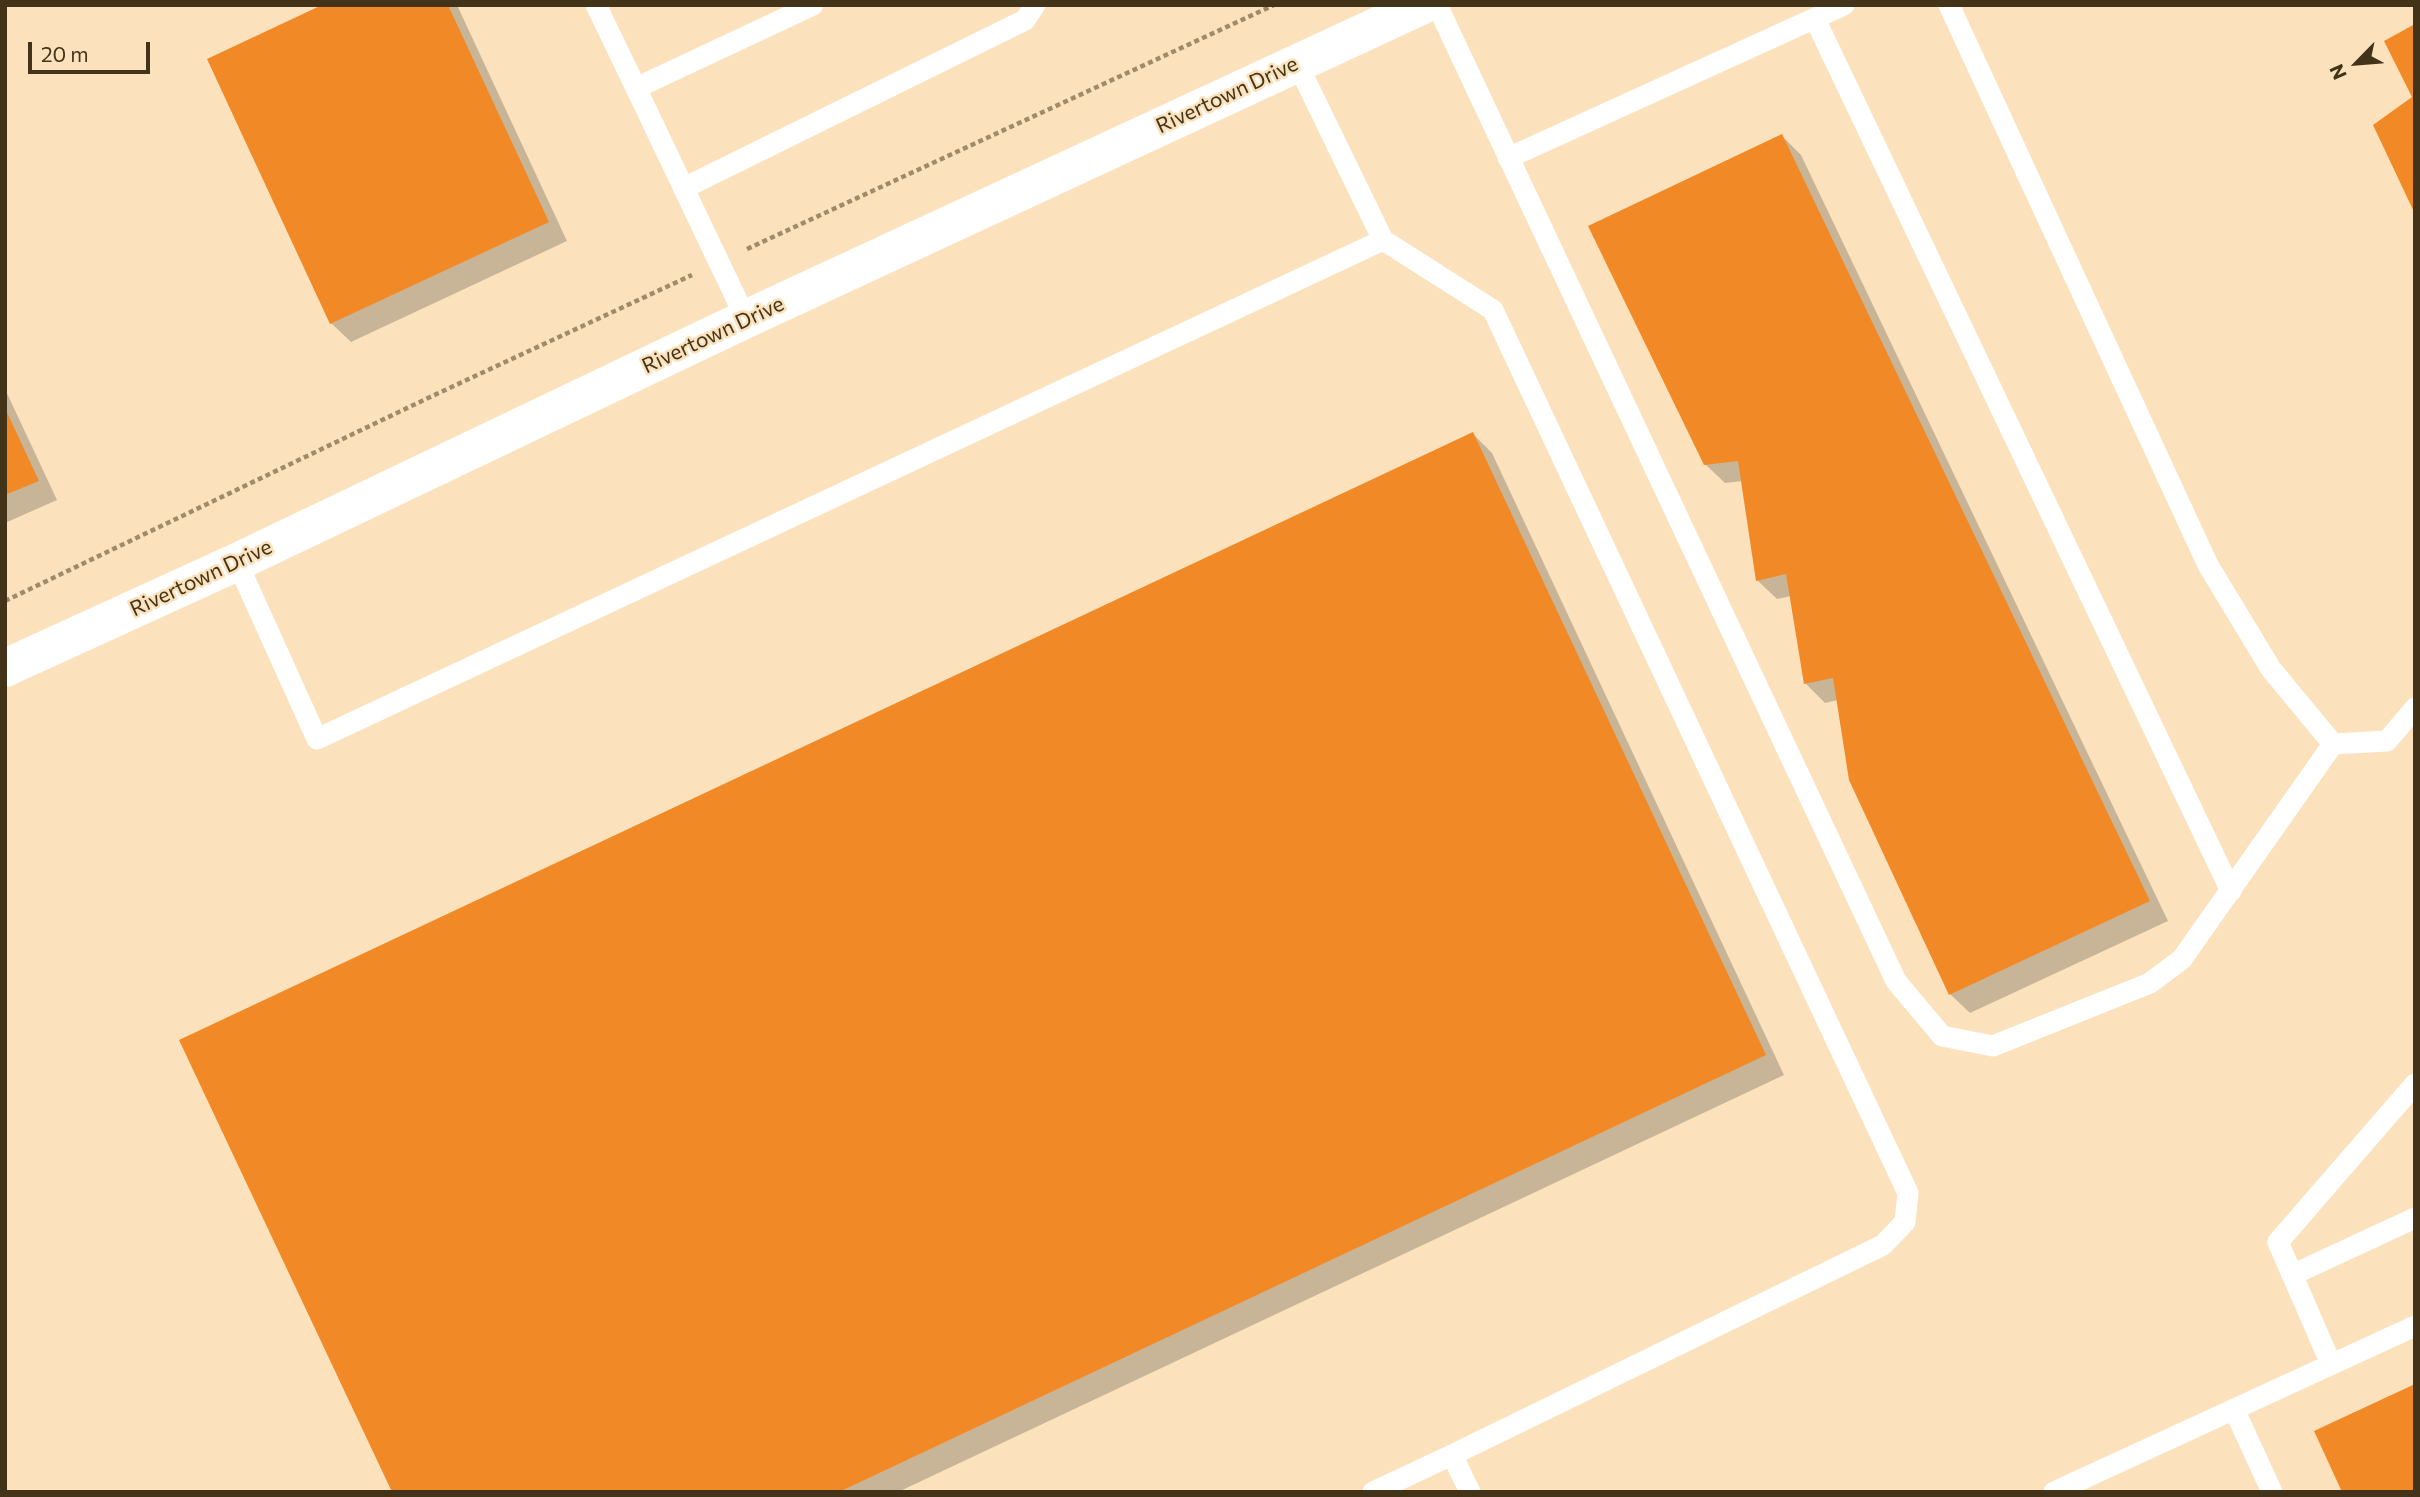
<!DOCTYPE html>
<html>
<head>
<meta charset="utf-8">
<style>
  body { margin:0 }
  #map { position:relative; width:2420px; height:1497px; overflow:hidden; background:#fbe2bc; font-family:Commissioner,sans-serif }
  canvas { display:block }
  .frame { position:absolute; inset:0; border:7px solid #433318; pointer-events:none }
  .north { position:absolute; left:2322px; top:28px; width:70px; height:70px; -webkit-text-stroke:5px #fbe2bc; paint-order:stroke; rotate:245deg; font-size:19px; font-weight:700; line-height:28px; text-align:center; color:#433318 }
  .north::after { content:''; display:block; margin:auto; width:24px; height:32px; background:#433318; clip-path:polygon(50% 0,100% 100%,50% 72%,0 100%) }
  .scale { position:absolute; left:28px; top:42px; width:122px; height:32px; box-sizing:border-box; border:4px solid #433318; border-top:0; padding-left:9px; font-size:21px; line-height:24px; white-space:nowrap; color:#433318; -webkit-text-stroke:5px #fbe2bc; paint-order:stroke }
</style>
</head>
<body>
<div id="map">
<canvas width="2420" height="1497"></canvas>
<div class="frame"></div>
<div class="north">N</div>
<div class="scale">20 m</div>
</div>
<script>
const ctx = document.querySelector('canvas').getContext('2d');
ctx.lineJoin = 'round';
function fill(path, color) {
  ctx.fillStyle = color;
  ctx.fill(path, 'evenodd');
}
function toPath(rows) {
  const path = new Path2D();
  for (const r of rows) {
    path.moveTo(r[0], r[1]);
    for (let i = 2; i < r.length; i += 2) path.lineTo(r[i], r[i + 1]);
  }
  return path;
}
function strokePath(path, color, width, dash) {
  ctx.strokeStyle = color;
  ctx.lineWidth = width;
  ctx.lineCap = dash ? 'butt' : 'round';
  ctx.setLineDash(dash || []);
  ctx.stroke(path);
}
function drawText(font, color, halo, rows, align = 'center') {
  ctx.font = font + ' Commissioner,sans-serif';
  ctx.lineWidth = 5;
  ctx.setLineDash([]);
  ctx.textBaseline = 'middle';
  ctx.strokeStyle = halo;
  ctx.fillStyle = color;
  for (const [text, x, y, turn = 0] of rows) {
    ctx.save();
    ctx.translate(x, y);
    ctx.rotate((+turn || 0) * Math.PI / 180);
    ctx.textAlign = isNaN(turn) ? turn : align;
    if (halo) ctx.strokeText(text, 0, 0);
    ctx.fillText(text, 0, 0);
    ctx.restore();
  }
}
const shadow = toPath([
  [326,5,457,5,567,241,351,342,331,323],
  [1782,136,1801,155,2168,921,1970,1013,1950,994,1838,700,1825,703,1806,684,1791,596,1777,599,1757,580,1743,481,1725,483,1705,464],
  [5,389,57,500,5,523],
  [1473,434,1492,453,1784,1075,898,1492,394,1492]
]);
const building = toPath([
  [322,5,448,5,549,222,330,324,207,59],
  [2415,24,2415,214,2373,125,2412,97,2384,41],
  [1782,134,2150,901,1949,995,1849,780,1833,678,1804,684,1786,574,1756,581,1738,461,1704,465,1588,226],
  [5,408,39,481,5,495],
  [1473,432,1766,1055,839,1492,392,1492,179,1040],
  [2415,1384,2415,1492,2342,1492,2314,1431]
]);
const path = toPath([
  [747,249,1274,5],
  [5,601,428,398,692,275]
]);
const lane = toPath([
  [596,5,636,88],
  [1437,5,1896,981,1942,1036,1993,1046,2150,983,2182,959,2333,744],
  [1949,5,2208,565,2271,669,2333,744,2387,741,2415,708],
  [1815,19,2231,891],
  [1508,158,1844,5],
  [684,188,1025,20,1035,5],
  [1383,240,1493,310,1908,1193,1905,1222,1883,1245,1452,1455],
  [746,319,636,88,813,5],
  [237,562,317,739,1383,240,1297,63],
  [2292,1275,2415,1218],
  [2331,1364,2278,1242,2415,1084],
  [2234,1409,2272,1492],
  [1373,1492,1452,1455,1470,1492],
  [2054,1492,2415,1326]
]);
const secondary = toPath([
  [5,668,237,562,746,319,1423,5]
]);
const streetNames = [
  ["Rivertown Drive",1227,95,-25],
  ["Rivertown Drive",713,335,-25],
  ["Rivertown Drive",201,578,-25]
];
fill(shadow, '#0003');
fill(building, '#f18926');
strokePath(path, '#9f8a6a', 4.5, [5, 3.5]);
strokePath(lane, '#fff', 21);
strokePath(secondary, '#fff', 38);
drawText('21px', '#433318', '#fbe2bc', streetNames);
</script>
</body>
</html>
